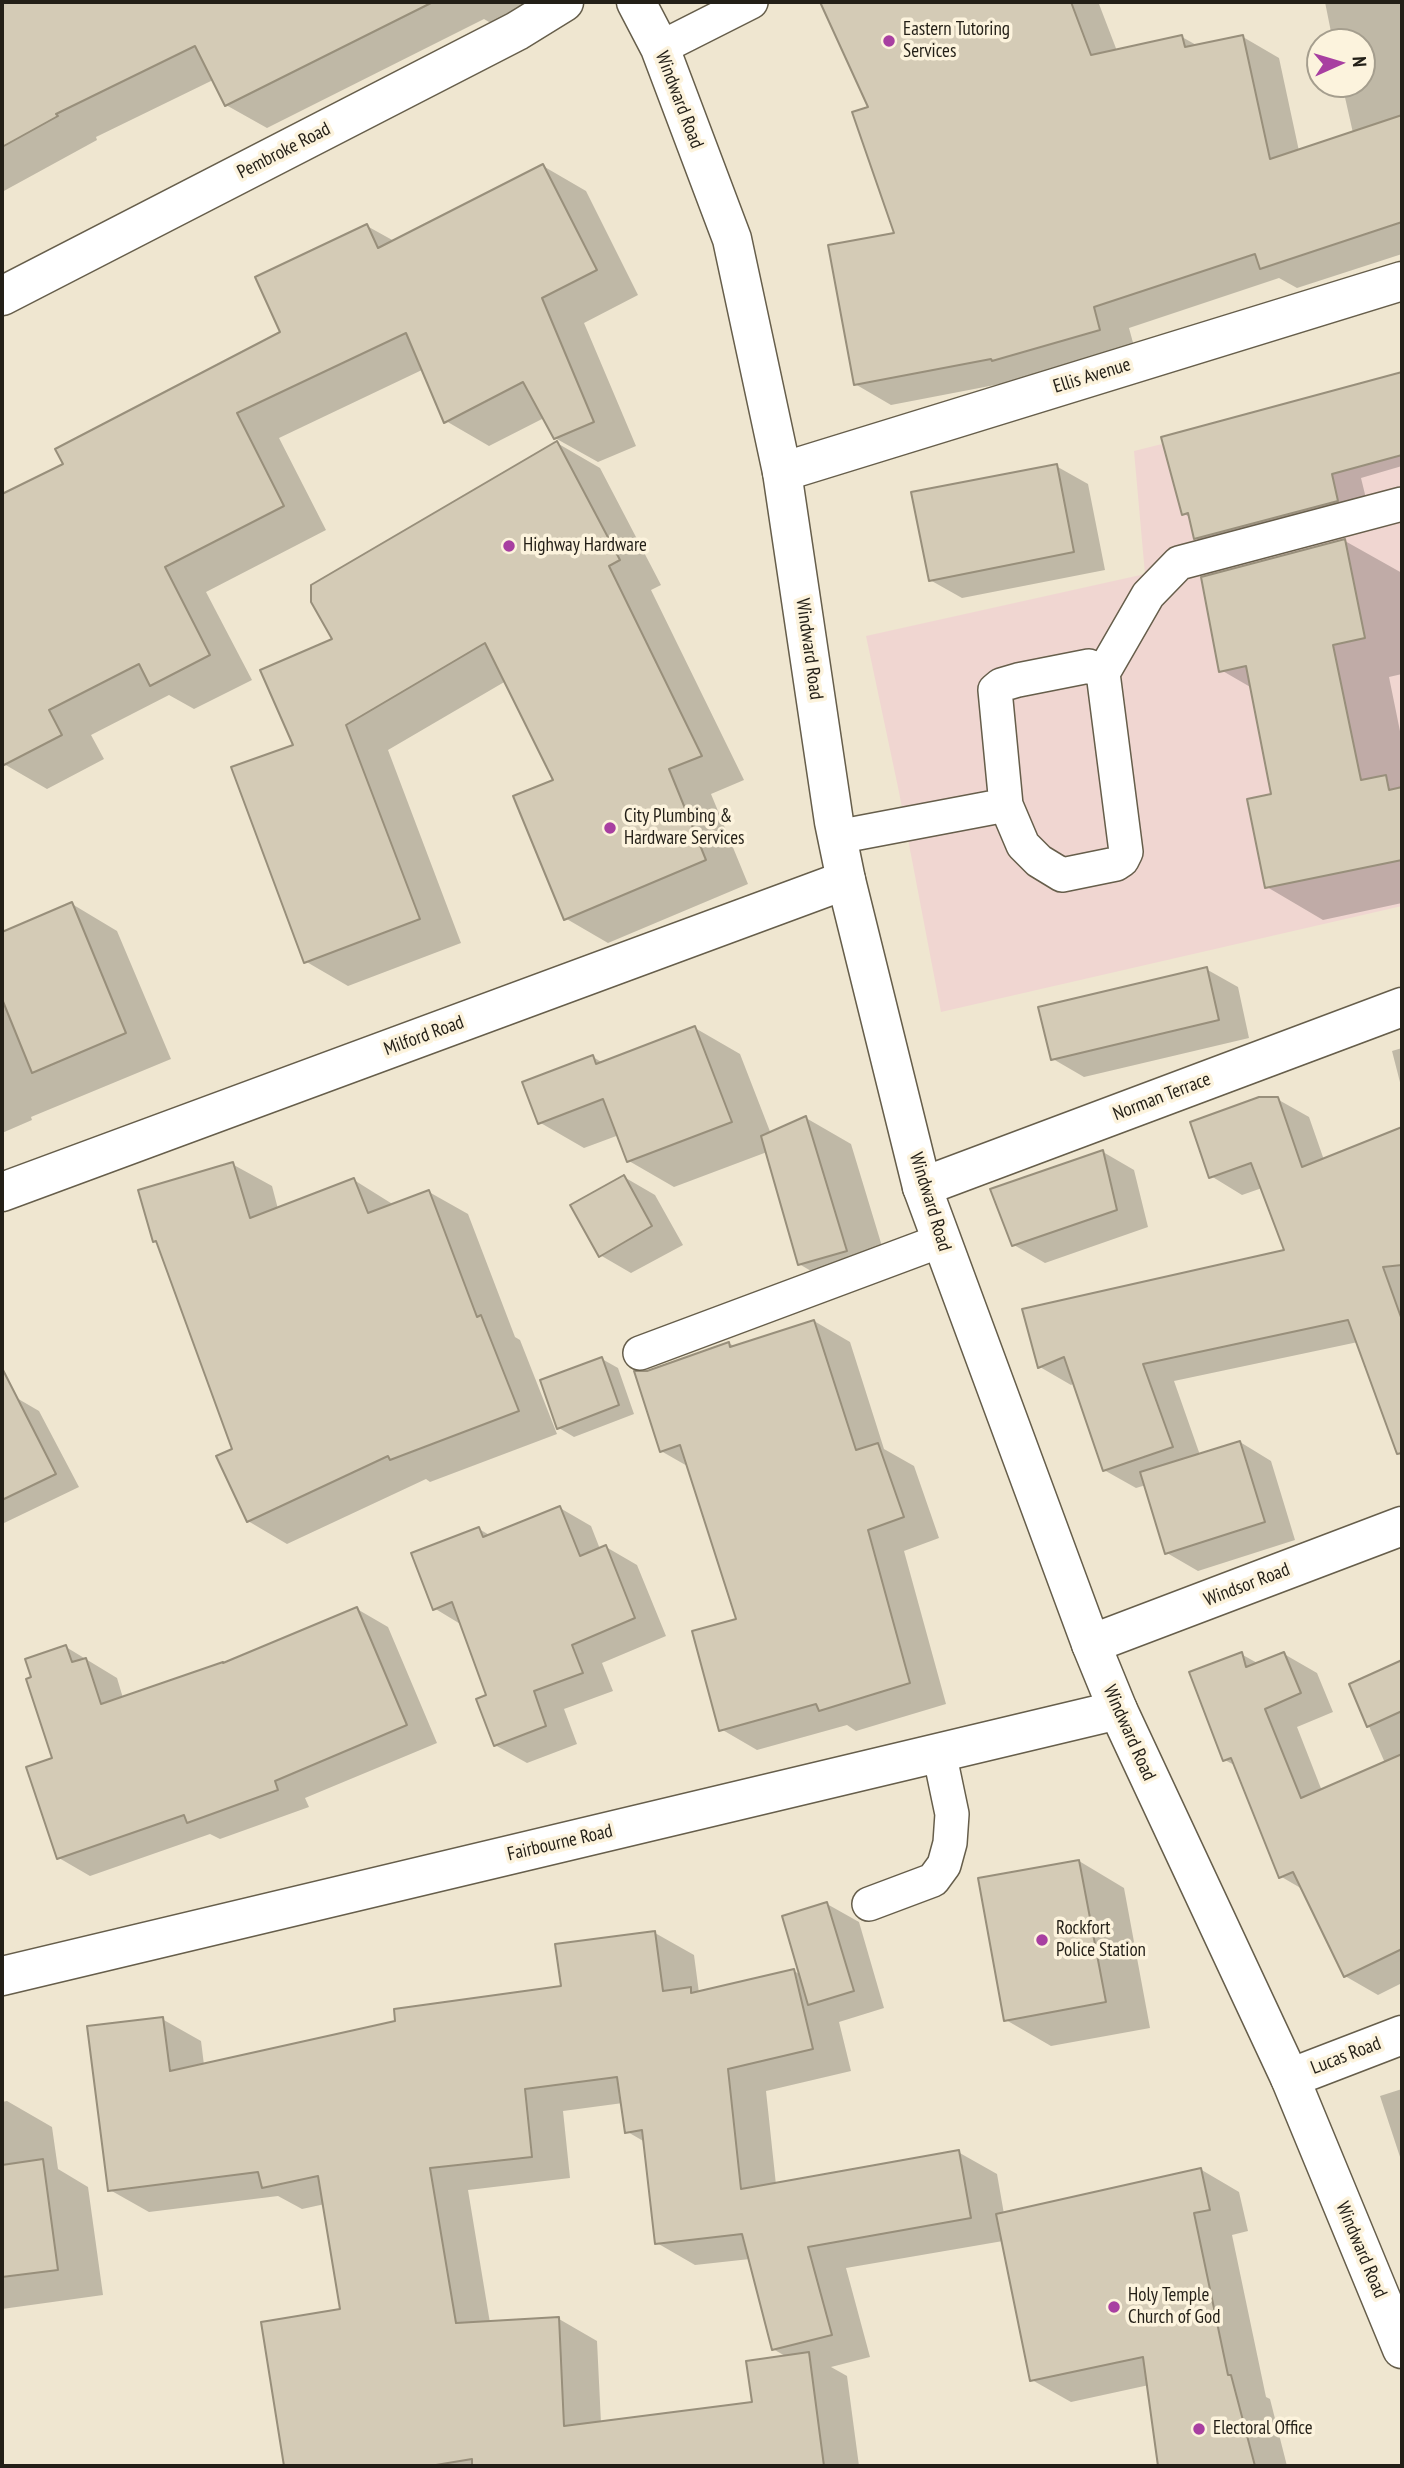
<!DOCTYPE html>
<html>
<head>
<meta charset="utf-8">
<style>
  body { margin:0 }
  #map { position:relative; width:1404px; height:2468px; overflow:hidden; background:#efe6d0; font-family:"PT Sans Narrow",sans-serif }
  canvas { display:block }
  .frame { position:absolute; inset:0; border:4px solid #231f17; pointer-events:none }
  .north { position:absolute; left:1306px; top:28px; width:70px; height:70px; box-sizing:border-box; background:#fcf3dd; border:2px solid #a59e8e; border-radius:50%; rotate:86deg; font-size:19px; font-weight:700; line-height:28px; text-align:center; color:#231f17 }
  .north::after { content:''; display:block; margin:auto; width:24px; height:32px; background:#a83fa1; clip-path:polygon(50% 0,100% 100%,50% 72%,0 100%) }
</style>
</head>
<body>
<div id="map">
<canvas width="1404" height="2468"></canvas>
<div class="frame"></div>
<div class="north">N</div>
</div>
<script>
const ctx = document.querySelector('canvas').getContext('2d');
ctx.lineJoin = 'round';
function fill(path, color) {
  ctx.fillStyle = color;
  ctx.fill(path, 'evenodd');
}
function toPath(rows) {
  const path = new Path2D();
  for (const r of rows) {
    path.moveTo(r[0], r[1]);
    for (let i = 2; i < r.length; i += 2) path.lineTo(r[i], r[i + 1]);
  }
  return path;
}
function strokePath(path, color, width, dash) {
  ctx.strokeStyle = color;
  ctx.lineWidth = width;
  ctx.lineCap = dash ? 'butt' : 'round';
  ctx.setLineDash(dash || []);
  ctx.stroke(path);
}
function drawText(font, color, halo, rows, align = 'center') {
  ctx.font = font + ' "PT Sans Narrow",sans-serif';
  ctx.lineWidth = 7;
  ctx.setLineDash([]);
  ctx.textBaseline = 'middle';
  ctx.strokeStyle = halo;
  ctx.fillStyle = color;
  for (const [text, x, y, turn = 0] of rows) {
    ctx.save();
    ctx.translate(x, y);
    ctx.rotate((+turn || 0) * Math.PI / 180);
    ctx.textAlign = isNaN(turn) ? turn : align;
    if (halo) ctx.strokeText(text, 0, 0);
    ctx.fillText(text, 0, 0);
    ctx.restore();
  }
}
const education = toPath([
  [1402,384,1402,906,941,1012,899,792,866,636,1145,574,1134,451]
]);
const shadow = toPath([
  [15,2,542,2,496,26,484,19,267,128,226,105,213,80,96,137,97,140,2,192,2,8],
  [822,2,1103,2,1099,4,1117,51,1182,37,1198,46,1243,37,1279,58,1299,151,1353,133,1342,84,1362,84,1362,42,1333,42,1325,2,1402,2,1402,254,1297,288,1279,278,1129,328,1135,350,1026,379,891,405,855,384,896,234,871,108],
  [543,166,586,191,638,295,584,323,636,446,598,462,555,438,544,418,489,446,446,421,424,369,279,438,326,530,206,592,252,680,194,709,169,695,91,735,104,759,47,789,4,764,2,765,2,496,65,464,283,333,367,226,394,241],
  [1402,374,1402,466,1361,478,1373,527,1238,563,1195,538,1191,518,1183,513,1163,438],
  [557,443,600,468,661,585,651,590,744,780,711,794,748,884,608,943,565,918,555,781,506,681,388,750,461,943,348,986,305,961,295,746,335,639],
  [1056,466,1088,484,1105,570,962,598,930,580],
  [1345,541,1402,573,1402,674,1389,677,1402,741,1402,903,1323,920,1267,887,1273,795,1252,688,1221,670],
  [72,904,117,931,171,1059,31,1117,32,1120,2,1133,2,934],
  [1206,969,1238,987,1249,1038,1084,1077,1053,1059],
  [695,1028,740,1054,771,1134,806,1118,851,1144,891,1276,844,1290,799,1264,767,1152,674,1187,629,1161,619,1135,584,1148,539,1122,593,1057,603,1063],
  [1402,1048,1402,1090,1392,1051],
  [1277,1099,1309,1117,1324,1160,1402,1128,1402,1399,1372,1382,1358,1342,1174,1381,1200,1455,1240,1442,1271,1461,1295,1540,1198,1571,1167,1553,1146,1485,1136,1488,1104,1470,1075,1383,1071,1385,1040,1367,1286,1252,1262,1188,1242,1195,1211,1176],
  [1103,1152,1134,1170,1148,1227,1045,1263,1014,1245],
  [232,1164,272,1186,278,1209,354,1180,394,1205,429,1192,468,1214,515,1337,520,1340,557,1434,430,1482,426,1479,287,1544,248,1521,234,1450,159,1242,155,1241],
  [624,1177,655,1195,683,1245,631,1273,600,1255],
  [814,1321,850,1342,884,1449,914,1466,939,1538,904,1551,946,1704,856,1731,847,1725,757,1750,721,1729,738,1620,689,1467,661,1451,647,1373,729,1343,735,1347],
  [602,1359,618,1368,634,1414,574,1437,559,1428],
  [15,1397,39,1411,79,1487,2,1524,2,1404],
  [560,1508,591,1526,600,1549,606,1547,637,1565,666,1636,602,1663,613,1691,564,1709,577,1744,527,1763,495,1745,488,1696,462,1625,434,1608,479,1529,491,1536],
  [357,1609,388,1627,437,1743,305,1798,309,1807,220,1839,210,1834,90,1876,59,1858,54,1759,66,1647,117,1678,123,1698,222,1664],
  [1241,1654,1259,1664,1284,1654,1317,1673,1333,1712,1297,1727,1322,1791,1385,1763,1351,1685,1402,1662,1402,1983,1378,1995,1345,1976,1304,1890,1280,1876,1236,1766,1225,1760],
  [1079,1861,1124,1888,1150,2028,1051,2046,1006,2020],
  [827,1904,859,1922,884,2008,839,2022,851,2071,766,2091,776,2185,958,2152,997,2174,1004,2214,1200,2169,1239,2192,1248,2231,1232,2235,1266,2397,1270,2399,1287,2466,1160,2466,1149,2385,1071,2402,1032,2380,1003,2241,846,2268,870,2357,831,2367,847,2376,859,2466,285,2466,263,2323,342,2311,325,2204,302,2209,278,2196,149,2212,110,2190,162,2019,201,2041,204,2065,563,1987,655,1933,694,1955,699,1993,794,1971,801,1975],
  [623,2103,626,2131,645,2142,657,2243,695,2265,750,2259,773,2349,787,2357,754,2403,601,2423,597,2341,559,2319,490,2323,468,2190,570,2178,563,2111],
  [1402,2089,1402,2163,1380,2096],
  [7,2101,52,2127,58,2169,88,2187,103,2295,2,2309,2,2102]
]);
const building = toPath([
  [2,2,433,2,225,106,195,46,56,114,58,116,2,147,2,2],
  [820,2,1071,2,1091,55,1182,35,1185,47,1243,35,1270,159,1402,115,1402,222,1260,269,1255,254,1094,307,1100,330,992,361,991,359,854,385,828,245,894,233,852,112,868,107,820,2],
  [543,164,597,270,542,298,594,422,554,439,523,382,444,423,406,333,237,413,284,506,165,567,210,655,150,686,139,664,49,710,62,735,2,766,2,494,63,464,55,449,280,332,255,277,367,224,378,248,543,164],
  [1402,372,1402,455,1332,474,1338,501,1194,539,1188,513,1182,515,1161,437,1402,372],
  [557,441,620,560,609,566,702,756,669,769,706,860,564,920,513,796,553,780,485,643,346,725,420,919,304,963,231,767,293,745,260,670,332,639,311,602,311,585,557,441],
  [1057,464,1074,552,929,581,911,492,1057,464],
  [1345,539,1365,638,1333,645,1361,780,1386,775,1389,790,1402,787,1402,860,1265,888,1247,799,1271,794,1246,666,1219,672,1201,577,1345,539],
  [72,902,126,1033,32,1073,2,999,2,932,72,902],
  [1207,967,1219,1020,1051,1060,1038,1007,1207,967],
  [695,1026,732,1122,627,1162,603,1099,538,1124,522,1082,593,1055,596,1064,695,1026],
  [1259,1097,1278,1097,1302,1167,1402,1127,1402,1265,1383,1267,1402,1320,1402,1453,1397,1454,1348,1320,1143,1364,1173,1447,1103,1471,1064,1357,1038,1368,1022,1309,1284,1250,1251,1163,1209,1178,1190,1122,1259,1097],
  [806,1116,847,1251,798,1265,761,1136,806,1116],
  [1103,1150,1117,1210,1012,1246,990,1189,1103,1150],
  [233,1162,250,1218,354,1178,368,1213,429,1190,477,1317,481,1315,519,1411,390,1460,388,1456,247,1522,216,1456,232,1449,156,1241,153,1242,138,1190,233,1162],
  [624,1175,652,1226,599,1257,570,1205,624,1175],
  [814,1320,856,1450,878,1443,904,1517,868,1530,910,1683,819,1711,816,1704,719,1731,692,1631,736,1619,680,1445,660,1452,634,1371,647,1371,729,1342,730,1347,814,1320],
  [602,1357,619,1405,557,1429,540,1380,602,1357],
  [2,1368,56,1474,2,1500,2,1368],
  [1240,1441,1265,1522,1165,1554,1140,1472,1240,1441],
  [560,1506,580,1556,606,1545,635,1618,572,1645,583,1673,534,1691,546,1726,494,1746,476,1699,486,1695,452,1602,433,1610,411,1553,479,1527,483,1537,560,1506],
  [357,1607,407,1725,275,1781,278,1790,187,1823,184,1815,57,1859,26,1767,52,1758,26,1679,31,1677,25,1659,66,1645,72,1662,86,1658,101,1704,223,1662,223,1663,357,1607],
  [1242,1652,1246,1667,1284,1652,1301,1693,1265,1709,1301,1798,1402,1754,1402,1949,1344,1977,1293,1872,1279,1878,1231,1758,1223,1761,1189,1672,1242,1652],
  [1402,1660,1402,1711,1367,1727,1349,1684,1402,1660],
  [1079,1860,1106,2002,1004,2021,978,1878,1079,1860],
  [827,1902,854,1991,808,2005,782,1916,827,1902],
  [655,1931,663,1991,691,1987,691,1993,794,1969,813,2049,728,2069,741,2189,959,2150,971,2218,808,2247,832,2335,772,2350,742,2234,655,2244,642,2130,625,2133,617,2077,525,2089,532,2157,430,2168,456,2323,559,2317,564,2426,752,2402,746,2361,809,2352,824,2466,472,2466,472,2459,430,2466,284,2466,261,2322,340,2309,318,2176,262,2188,258,2172,108,2191,87,2026,163,2017,170,2071,395,2021,394,2009,561,1986,555,1944,655,1931],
  [43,2159,58,2270,2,2277,2,2165,43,2159],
  [1201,2168,1210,2210,1194,2213,1228,2375,1231,2375,1255,2466,1158,2466,1143,2357,1030,2381,996,2214,1201,2168]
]);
const service = toPath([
  [660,48,751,2],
  [1103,673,1148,595,1179,563,1402,504],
  [837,837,1006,805,995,690,1001,685,1018,680,1089,666,1103,673,1126,852,1122,860,1116,864,1062,875,1039,861,1023,845,1006,805],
  [640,1353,940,1241],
  [869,1904,933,1880,944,1865,950,1843,952,1814,939,1752]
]);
const minor = toPath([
  [2,296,517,31,564,2],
  [782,472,1402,281],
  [922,1187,1402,1007],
  [2,1192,846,880],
  [1091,1644,1402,1526],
  [2,1976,1118,1710],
  [1290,2078,1402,2035]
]);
const secondary = toPath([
  [636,2,660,48,732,239,782,472,834,822,846,880,922,1187,1091,1644,1118,1710,1290,2078,1402,2349]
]);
const markers = [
  [889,41,7,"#a83fa1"],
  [509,546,7,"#a83fa1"],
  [610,828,7,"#a83fa1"],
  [1042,1940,7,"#a83fa1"],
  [1114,2307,7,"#a83fa1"],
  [1199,2429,7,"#a83fa1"]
];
const poiNames = [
  ["Eastern Tutoring",903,30],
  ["Services",903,52],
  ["Highway Hardware",523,546],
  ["City Plumbing &",624,817],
  ["Hardware Services",624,839],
  ["Rockfort",1056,1929],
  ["Police Station",1056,1951],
  ["Holy Temple",1128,2296],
  ["Church of God",1128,2318],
  ["Electoral Office",1213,2429]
];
const streetNames = [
  ["Windward Road",679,100,69],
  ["Pembroke Road",284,151,-27],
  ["Ellis Avenue",1092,376,-17],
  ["Windward Road",809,649,82],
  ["Milford Road",424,1036,-20],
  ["Norman Terrace",1162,1097,-21],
  ["Windward Road",930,1202,73],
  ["Windsor Road",1247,1585,-21],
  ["Windward Road",1129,1733,66],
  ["Fairbourne Road",560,1843,-13],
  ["Lucas Road",1346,2056,-21],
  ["Windward Road",1361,2250,67]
];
fill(education, '#f0d6d1');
fill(shadow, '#0003');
fill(building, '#d4cbb6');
strokePath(building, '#988f7b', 2);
strokePath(service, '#665e4b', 36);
strokePath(minor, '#665e4b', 41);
strokePath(secondary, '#665e4b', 41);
strokePath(service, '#fff', 33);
strokePath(minor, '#fff', 38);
strokePath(secondary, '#fff', 38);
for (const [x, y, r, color] of markers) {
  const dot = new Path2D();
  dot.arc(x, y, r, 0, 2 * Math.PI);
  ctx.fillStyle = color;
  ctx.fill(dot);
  strokePath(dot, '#fcf3dd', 2.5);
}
drawText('19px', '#231f17', '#fcf3dd', poiNames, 'left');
drawText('19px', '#231f17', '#fcf3dd', streetNames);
</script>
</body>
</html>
